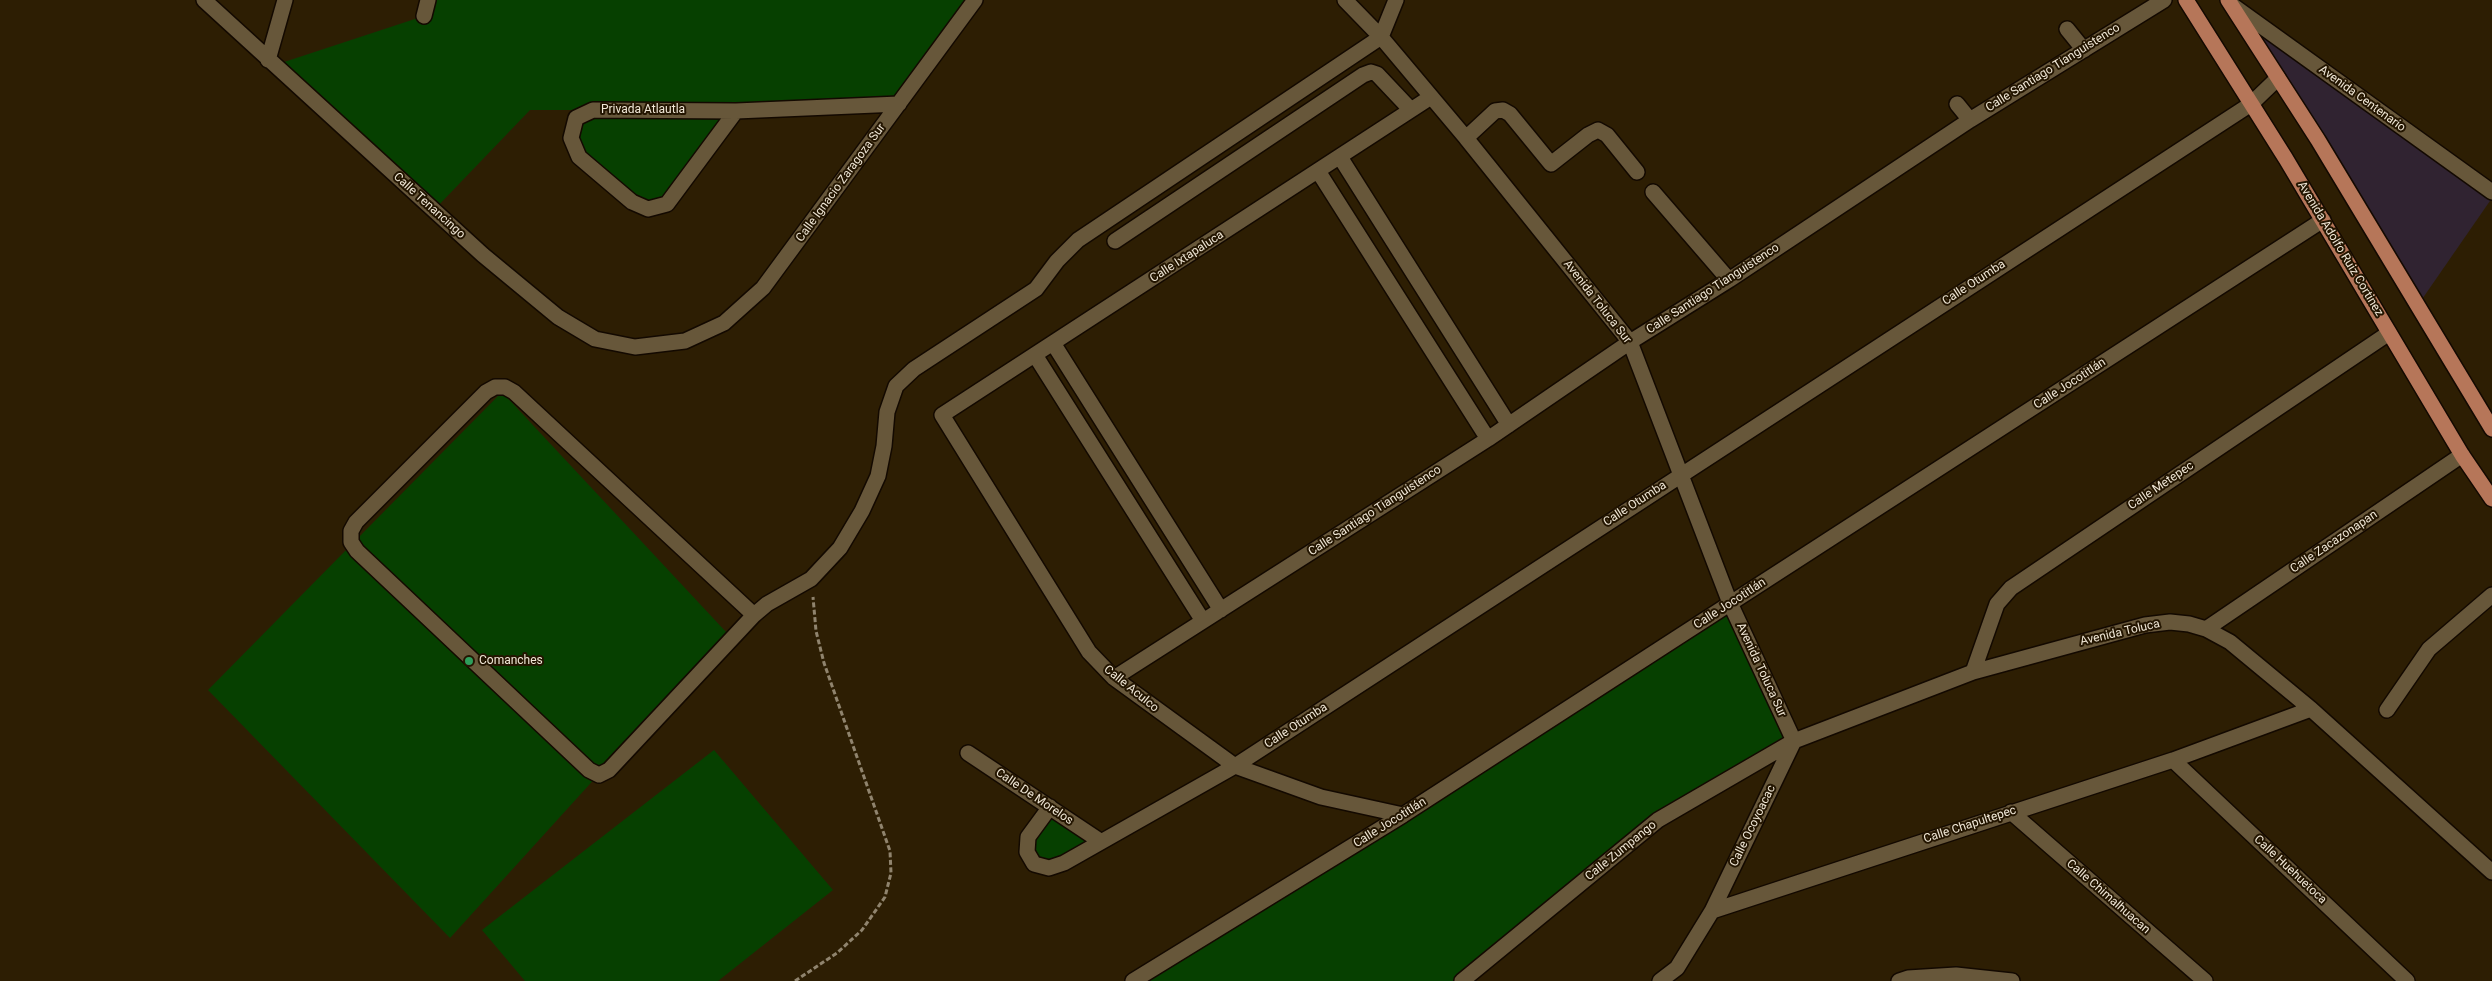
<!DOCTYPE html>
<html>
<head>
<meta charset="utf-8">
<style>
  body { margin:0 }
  canvas { display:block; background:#2d1e03 }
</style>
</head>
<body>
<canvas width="2492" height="981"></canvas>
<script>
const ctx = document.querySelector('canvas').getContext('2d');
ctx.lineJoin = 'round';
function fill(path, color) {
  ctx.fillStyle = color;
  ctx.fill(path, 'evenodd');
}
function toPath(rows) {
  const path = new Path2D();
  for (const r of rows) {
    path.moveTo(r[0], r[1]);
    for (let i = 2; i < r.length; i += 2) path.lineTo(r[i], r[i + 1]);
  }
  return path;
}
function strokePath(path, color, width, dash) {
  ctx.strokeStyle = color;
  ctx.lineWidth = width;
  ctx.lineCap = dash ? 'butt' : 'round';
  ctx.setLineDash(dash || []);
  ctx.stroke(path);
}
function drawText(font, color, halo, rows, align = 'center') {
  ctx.font = font + ' Roboto,sans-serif';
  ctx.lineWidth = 4;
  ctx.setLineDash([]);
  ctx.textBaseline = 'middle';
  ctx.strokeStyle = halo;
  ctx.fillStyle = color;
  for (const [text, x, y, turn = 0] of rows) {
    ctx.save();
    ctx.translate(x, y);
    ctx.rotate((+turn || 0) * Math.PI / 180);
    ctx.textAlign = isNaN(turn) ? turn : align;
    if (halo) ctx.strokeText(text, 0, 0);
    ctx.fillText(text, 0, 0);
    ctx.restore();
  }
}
const commercial = toPath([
  [2232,5,2492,198,2418,305]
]);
const green = toPath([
  [428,0,964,0,970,6,899,104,736,111,667,204,632,202,571,138,591,110,530,110,434,210,269,67,424,16],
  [502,392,727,633,450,938,208,690],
  [1730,603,1794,741,1658,820,1462,981,1133,981],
  [714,750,833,890,718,981,525,981,482,930],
  [1050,807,1100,841,1064,863,1034,864,1028,837]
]);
const path = toPath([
  [795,981,837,953,862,930,885,897,891,873,890,851,824,663,816,631,813,597]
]);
const minor = toPath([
  [204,0,483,255,558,317,595,339,635,347,685,341,724,323,763,288,975,0],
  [1345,0,1381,37,1466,138,1630,342,1730,603,1794,741],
  [2232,5,2492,192],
  [424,16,428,0],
  [2067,29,2084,50],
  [268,60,285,0],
  [1957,104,1970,120],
  [736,111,667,204,648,209,632,202,579,157,571,138,576,118,593,110,736,111,899,104],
  [1466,138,1495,111,1503,110,1510,114,1551,164,1588,135,1598,130,1607,135,1637,172],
  [1340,157,1509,425],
  [1318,171,1488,439],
  [1653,192,1729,280],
  [1115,241,1363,75,1371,72,1377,74,1411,110],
  [1053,343,1221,610],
  [1035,355,1203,621],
  [754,615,514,392,505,387,495,387,486,392,356,522,351,531,351,542,357,551,589,770,599,775,609,770,754,615,767,604,811,579,840,548,862,511,878,476,884,446,887,412,896,386,914,369,1036,289,1057,261,1078,240,1381,37,1396,0],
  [2206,629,2462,455],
  [1973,672,1997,604,2011,588,2389,333],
  [1114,678,1488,439,1630,342,1729,280,1970,120,2164,0],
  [2387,710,2429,649,2492,595],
  [968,753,1100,841],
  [2173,760,2407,981],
  [1050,807,1028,837,1027,852,1034,864,1049,868,1064,863,1235,766,2251,104,2278,78],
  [2011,812,2205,981],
  [1403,815,1321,797,1235,766,1114,678,1089,652,942,415,1431,97],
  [1712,911,2173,760,2311,709],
  [1133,981,1403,815,2323,220],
  [1462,981,1658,820,1794,741,1973,672,2145,625,2170,622,2189,624,2206,629,2230,642,2311,709,2492,872],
  [1660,981,1677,968,1712,911,1794,741],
  [1899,981,1908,978,1956,975,2012,981]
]);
const major = toPath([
  [2186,0,2286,159,2462,455,2492,499],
  [2228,0,2318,140,2492,429]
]);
const markers = [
  [469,661,5,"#2e9e5b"]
];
const streetNames = [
  ["Calle Santiago Tianguistenco",2053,68,-32],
  ["Avenida Centenario",2362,99,36],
  ["Privada Atlautla",643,110],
  ["Calle Ignacio Zaragoza Sur",841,183,-54],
  ["Calle Tenancingo",429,206,42],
  ["Avenida Adolfo Ruiz Cortinez",2340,249,59],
  ["Calle Ixtapaluca",1187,257,-33],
  ["Calle Otumba",1974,283,-33],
  ["Calle Santiago Tianguistenco",1713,289,-33],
  ["Avenida Toluca Sur",1597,302,52],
  ["Calle Jocotitlán",2070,384,-33],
  ["Calle Metepec",2161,486,-34],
  ["Calle Otumba",1635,504,-33],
  ["Calle Santiago Tianguistenco",1375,511,-33],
  ["Calle Zacazonapan",2334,542,-34],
  ["Calle Jocotitlán",1730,604,-33],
  ["Avenida Toluca",2120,633,-13],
  ["Avenida Toluca Sur",1761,670,65],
  ["Calle Aculco",1131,689,39],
  ["Calle Otumba",1296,726,-33],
  ["Calle De Morelos",1034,797,34],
  ["Calle Jocotitlán",1390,823,-32],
  ["Calle Chapultepec",1970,825,-18],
  ["Calle Ocoyoacac",1753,826,-64],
  ["Calle Zumpango",1621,851,-39],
  ["Calle Huehuetoca",2290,870,43],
  ["Calle Chimalhuacan",2108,897,41]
];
const poiNames = [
  ["Comanches",479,661]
];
fill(commercial, '#302331');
fill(green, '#064000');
strokePath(minor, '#130900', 18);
strokePath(major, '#130900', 18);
strokePath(path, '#90846e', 3, [5, 2.5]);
strokePath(minor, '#67573a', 15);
strokePath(major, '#b67659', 15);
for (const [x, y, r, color] of markers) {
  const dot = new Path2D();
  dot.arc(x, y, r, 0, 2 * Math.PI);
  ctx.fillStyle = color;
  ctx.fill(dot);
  strokePath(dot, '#231500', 2);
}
drawText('12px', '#f0e7d6', '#231500', streetNames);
drawText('12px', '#f0e7d6', '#231500', poiNames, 'left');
</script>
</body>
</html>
